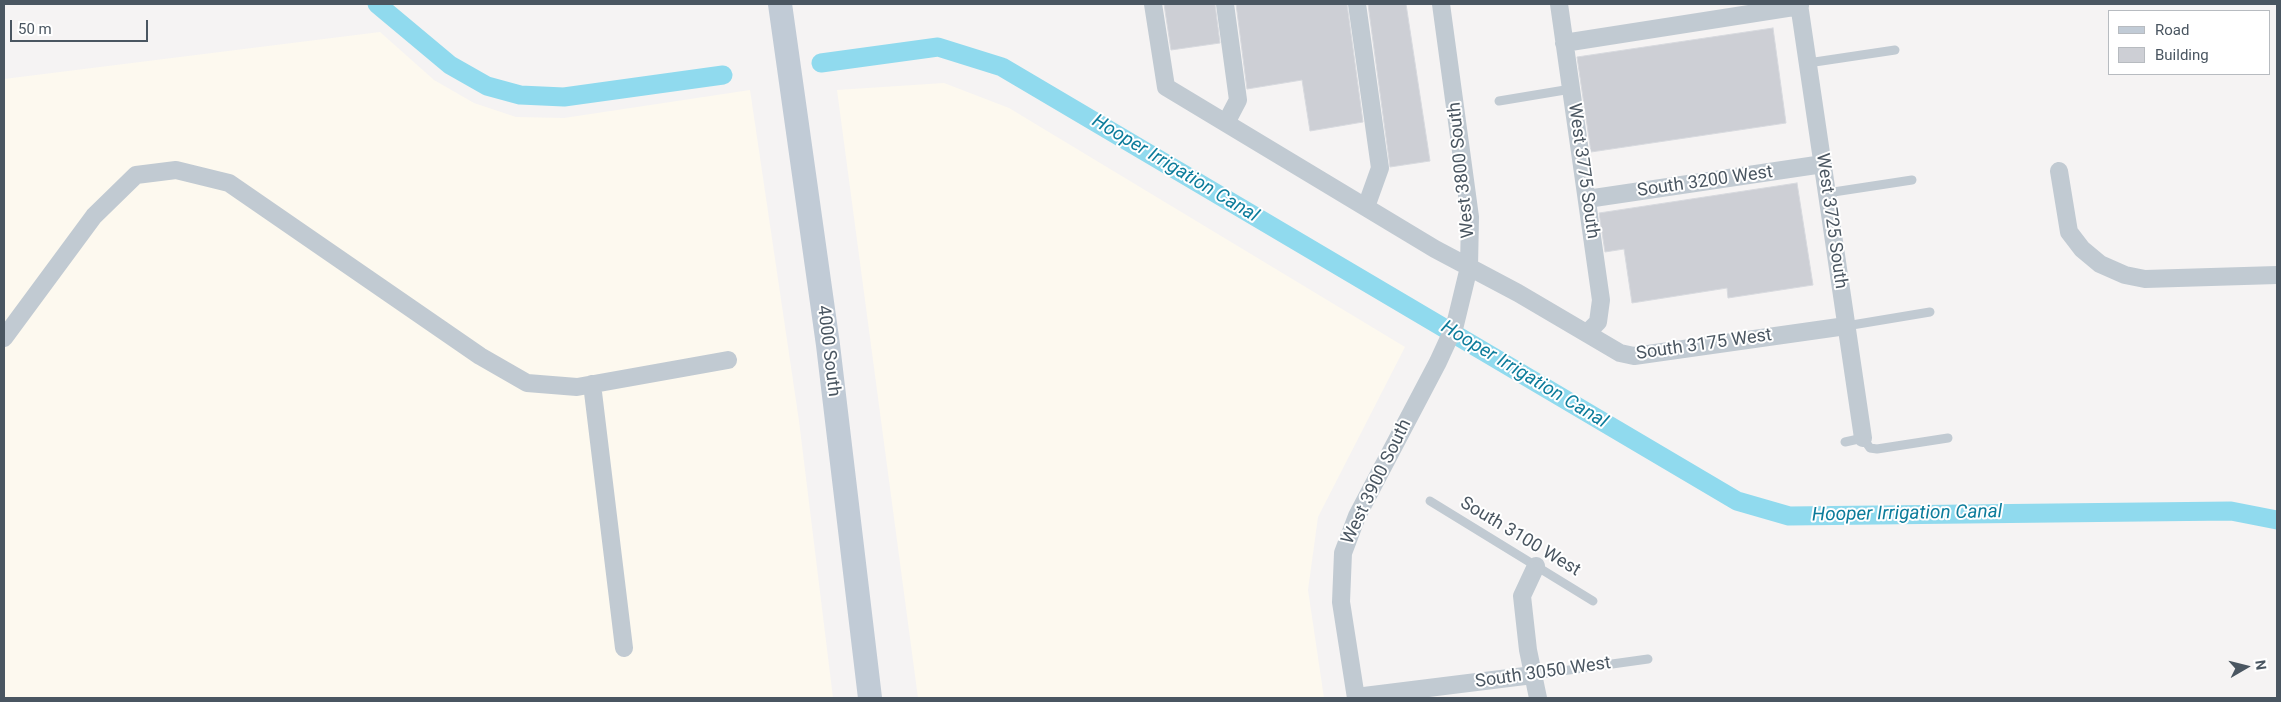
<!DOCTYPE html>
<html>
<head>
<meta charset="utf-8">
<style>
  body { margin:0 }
  #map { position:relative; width:2281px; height:702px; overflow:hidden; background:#f5f3f3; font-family:Roboto,sans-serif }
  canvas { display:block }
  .frame { position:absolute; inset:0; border:5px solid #4a5661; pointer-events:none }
  .legend { position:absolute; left:2108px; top:10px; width:162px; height:65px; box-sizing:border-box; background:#fff; border:1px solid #b7bbc0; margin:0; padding:6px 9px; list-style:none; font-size:15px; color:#4a5661 }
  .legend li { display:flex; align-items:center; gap:10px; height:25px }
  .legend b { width:25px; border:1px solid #b7bbc0 }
  .north { position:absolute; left:2221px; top:642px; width:50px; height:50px; -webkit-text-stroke:4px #fff; paint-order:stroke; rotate:82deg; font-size:14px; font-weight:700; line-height:20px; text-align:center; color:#4a5661 }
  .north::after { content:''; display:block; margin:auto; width:18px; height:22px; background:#4a5661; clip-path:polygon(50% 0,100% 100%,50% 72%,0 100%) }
  .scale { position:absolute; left:10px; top:20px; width:138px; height:22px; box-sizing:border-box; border:2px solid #4a5661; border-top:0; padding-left:6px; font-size:15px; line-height:18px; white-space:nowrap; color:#4a5661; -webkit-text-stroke:4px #fff; paint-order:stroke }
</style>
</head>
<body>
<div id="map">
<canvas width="2281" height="702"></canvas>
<div class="frame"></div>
<ul class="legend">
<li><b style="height:6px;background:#c1cbd6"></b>Road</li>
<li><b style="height:14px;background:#cdcfd5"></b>Building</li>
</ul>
<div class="north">N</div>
<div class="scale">50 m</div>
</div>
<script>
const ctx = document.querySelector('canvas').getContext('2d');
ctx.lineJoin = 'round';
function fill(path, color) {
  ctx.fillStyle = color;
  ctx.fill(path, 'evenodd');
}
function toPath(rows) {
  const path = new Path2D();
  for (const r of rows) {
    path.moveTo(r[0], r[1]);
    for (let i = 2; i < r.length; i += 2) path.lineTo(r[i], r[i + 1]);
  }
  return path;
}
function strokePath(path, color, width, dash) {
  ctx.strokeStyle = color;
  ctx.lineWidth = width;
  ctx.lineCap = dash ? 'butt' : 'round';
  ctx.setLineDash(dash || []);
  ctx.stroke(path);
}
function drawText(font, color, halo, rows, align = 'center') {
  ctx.font = font + ' Roboto,sans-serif';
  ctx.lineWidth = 4;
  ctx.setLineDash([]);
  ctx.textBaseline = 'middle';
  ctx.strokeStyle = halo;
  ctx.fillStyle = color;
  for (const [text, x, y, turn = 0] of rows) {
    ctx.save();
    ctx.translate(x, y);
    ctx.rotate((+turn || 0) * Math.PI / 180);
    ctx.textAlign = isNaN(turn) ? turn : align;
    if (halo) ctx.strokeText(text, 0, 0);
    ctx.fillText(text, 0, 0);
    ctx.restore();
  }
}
const commercial = toPath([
  [380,32,434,80,474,103,516,117,564,118,750,90,799,421,833,698,4,698,4,79],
  [944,83,1009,108,1405,347,1318,517,1308,590,1324,698,918,698,837,90]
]);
const canal = toPath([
  [377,4,450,65,487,86,520,95,564,97,723,75],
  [821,63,938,47,1002,67,1737,501,1789,516,2231,511,2277,520]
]);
const building = toPath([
  [1164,4,1215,4,1220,43,1171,50,1164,4],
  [1236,4,1347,4,1363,122,1310,131,1302,80,1247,89,1236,4],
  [1368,4,1406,4,1430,161,1390,167,1368,4],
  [1773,28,1786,123,1591,152,1577,57,1773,28],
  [1797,183,1813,285,1728,298,1727,288,1632,303,1624,249,1605,252,1599,213,1797,183]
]);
const service = toPath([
  [1808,63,1895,50],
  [1499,101,1571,89],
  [1827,193,1912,180],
  [1846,326,1930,312],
  [1845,442,1863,438,1870,448,1877,449,1948,438],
  [1430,501,1593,601],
  [1533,675,1648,659]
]);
const minor = toPath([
  [1153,4,1166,87,1435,249,1518,293,1620,353,1634,356,1846,326],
  [1225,4,1238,100,1226,123],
  [1357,4,1380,168,1366,207],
  [1559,4,1601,300,1598,322,1587,333],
  [1799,4,1863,438],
  [1564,43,1800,6],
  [2059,171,2069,232,2082,249,2100,264,2125,275,2145,279,2277,275],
  [1587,199,1823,164],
  [4,338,94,216,136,175,176,170,229,183,480,356,527,383,577,387,728,360],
  [592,384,624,648],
  [1536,566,1522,596,1528,650,1538,698],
  [1356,697,1533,675],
  [1356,698,1341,602,1343,553,1357,516,1438,362,1455,325,1469,267,1470,217,1441,4]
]);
const secondary = toPath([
  [780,4,828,345,870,698]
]);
const streetNames = [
  ["West 3800 South",1462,170,-96],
  ["West 3775 South",1583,171,82],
  ["South 3200 West",1705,182,-8],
  ["West 3725 South",1831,221,82],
  ["South 3175 West",1704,345,-8],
  ["4000 South",828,351,83],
  ["West 3900 South",1377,482,-64],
  ["South 3100 West",1520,537,31],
  ["South 3050 West",1543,673,-8]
];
const waterNames = [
  ["Hooper Irrigation Canal",1175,169,31],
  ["Hooper Irrigation Canal",1524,375,31],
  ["Hooper Irrigation Canal",1907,514,-1]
];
fill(commercial, '#fdf9ef');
strokePath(canal, '#90daee', 19);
fill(building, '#cdcfd5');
strokePath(building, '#d7d9de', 1);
strokePath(service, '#c1cad2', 9);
strokePath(minor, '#c1cad2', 18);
strokePath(secondary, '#c1cbd6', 24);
drawText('18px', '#4a5661', '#fff', streetNames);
drawText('italic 19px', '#0c7c9b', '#fff', waterNames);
</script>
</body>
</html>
